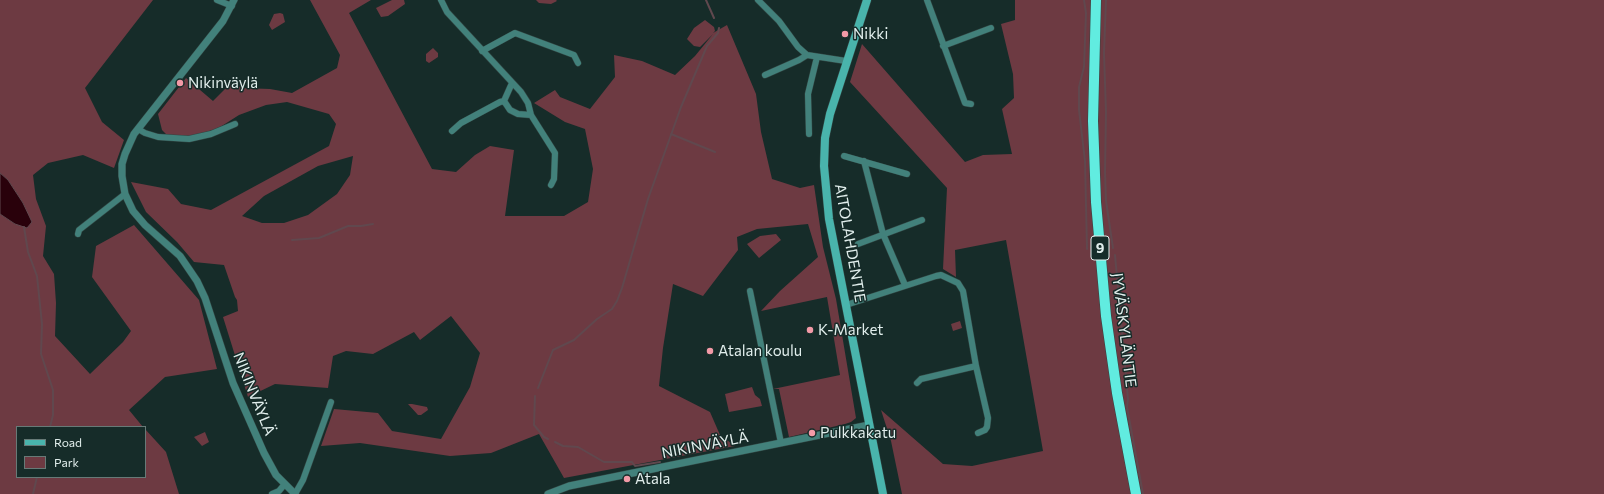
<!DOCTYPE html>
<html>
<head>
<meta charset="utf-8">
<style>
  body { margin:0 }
  #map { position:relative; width:1604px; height:494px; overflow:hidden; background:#162c29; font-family:Commissioner,sans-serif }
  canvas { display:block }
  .legend { position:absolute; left:16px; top:426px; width:130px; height:52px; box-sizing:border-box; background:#162c29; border:1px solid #677a77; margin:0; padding:5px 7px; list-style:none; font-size:12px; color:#e1eeec }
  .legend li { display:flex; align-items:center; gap:8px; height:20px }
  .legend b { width:20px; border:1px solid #677a77 }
</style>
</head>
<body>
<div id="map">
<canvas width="1604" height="494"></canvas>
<ul class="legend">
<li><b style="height:5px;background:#49b4ac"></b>Road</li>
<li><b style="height:11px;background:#6d3a42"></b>Park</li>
</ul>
</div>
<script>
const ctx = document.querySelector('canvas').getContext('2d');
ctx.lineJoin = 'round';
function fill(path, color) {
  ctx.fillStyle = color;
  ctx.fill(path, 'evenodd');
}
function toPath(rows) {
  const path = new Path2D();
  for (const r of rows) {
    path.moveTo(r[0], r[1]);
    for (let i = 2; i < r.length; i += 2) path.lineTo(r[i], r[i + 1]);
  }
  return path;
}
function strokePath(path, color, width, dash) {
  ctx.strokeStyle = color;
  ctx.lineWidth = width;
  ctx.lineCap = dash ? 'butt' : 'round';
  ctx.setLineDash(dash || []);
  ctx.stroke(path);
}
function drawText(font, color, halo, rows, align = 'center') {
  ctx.font = font + ' Commissioner,sans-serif';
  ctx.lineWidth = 3;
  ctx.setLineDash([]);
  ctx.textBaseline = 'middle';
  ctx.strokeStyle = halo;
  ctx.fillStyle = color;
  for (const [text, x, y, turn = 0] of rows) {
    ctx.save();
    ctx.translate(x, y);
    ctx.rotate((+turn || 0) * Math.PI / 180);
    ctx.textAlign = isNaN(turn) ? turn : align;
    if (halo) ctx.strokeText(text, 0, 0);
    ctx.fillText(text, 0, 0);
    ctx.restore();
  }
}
const green = toPath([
  [0,0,153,0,85,88,102,122,124,140,114,168,83,155,48,163,33,175,36,199,46,226,43,256,54,274,56,303,55,336,90,374,123,342,131,331,92,277,96,246,134,225,199,300,217,369,165,377,129,410,143,427,17,427,17,477,145,477,145,429,166,452,179,494,0,494,0,214,15,224,31,222,23,203,8,180,0,173],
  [310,0,371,0,349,13,432,169,456,172,475,155,490,146,514,150,505,216,564,216,588,202,593,169,585,129,565,122,534,103,555,90,560,97,590,109,615,77,614,55,642,61,675,75,695,56,713,34,700,47,694,46,687,39,694,28,705,20,714,27,715,31,713,33,727,25,756,94,761,132,772,179,800,188,814,185,823,247,836,299,856,418,851,422,845,424,789,437,779,389,773,389,840,375,827,297,761,311,780,291,818,257,808,224,757,229,737,237,738,250,703,296,673,284,663,348,659,386,710,412,720,435,735,446,564,478,539,434,491,453,450,456,360,443,321,446,334,409,378,413,392,431,441,439,470,387,480,353,451,316,420,340,414,332,373,354,346,351,333,356,328,388,275,384,248,397,223,317,238,311,237,300,235,297,224,265,194,262,177,242,146,212,131,182,168,189,181,204,211,210,329,146,336,124,329,114,287,102,266,105,239,115,217,129,188,137,168,136,162,130,158,114,186,78,213,101,233,81,241,88,270,89,292,93,337,68,340,55],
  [353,156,350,175,337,194,308,215,284,223,262,223,242,216,264,196,318,166],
  [392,0,404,0,405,4,388,16,381,17,376,8],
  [536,0,556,0,557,1,551,4,539,3],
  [1015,0,1604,0,1604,494,902,494,891,441,881,410,943,464,972,466,1043,451,1006,240,955,250,956,277,943,269,947,188,850,82,862,44,965,162,983,155,1012,154,1002,109,1014,98,1013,74,1001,24,1015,20],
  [280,13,283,14,285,22,272,30,269,25,274,14],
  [433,48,438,53,438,57,429,63,426,61,426,54],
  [776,234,781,240,759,258,747,244,760,236],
  [960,321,962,328,953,331,951,324],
  [752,387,755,395,760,399,762,406,729,412,725,394],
  [408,404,412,404,427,407,428,410,421,415,418,415],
  [205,432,209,442,202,446,194,437]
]);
const water = toPath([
  [0,173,8,180,23,203,32,222,27,228,15,224,0,214,0,173]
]);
const stream = toPath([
  [706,0,714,18],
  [1084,0,1086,13,1084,67,1079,87,1079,110,1085,161,1087,249],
  [1106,0,1104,53,1106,112,1105,172,1106,201,1113,248],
  [671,134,715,152],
  [24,227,28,252,37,276,42,324,41,354,53,390,53,415,50,427],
  [292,240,319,238,348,226,361,226,373,224],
  [1115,255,1128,399,1127,407,1143,494],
  [538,388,553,350,574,340,597,319,612,309,617,301,622,288,648,199,681,107,707,46,718,33,719,28],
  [535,396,534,425,544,437,548,439],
  [555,442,563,446,578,447,604,462,632,462,635,466,660,462],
  [33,494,37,477]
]);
const minor = toPath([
  [217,0,232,6],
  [441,0,447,12,521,92,528,103,531,115,555,153,554,179,551,185],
  [758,0,779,21,798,47,807,55,846,61],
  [927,0,965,103,971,104],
  [943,46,991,28],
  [482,51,515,33,574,55,578,63],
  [765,75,799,60,807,55],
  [504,101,512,83],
  [138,129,145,133,158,137,189,139,211,134,235,124],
  [452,131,461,123,500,102,504,101,510,110,518,114,531,115],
  [809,134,808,94,817,57],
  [844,156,907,174],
  [864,161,883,234,905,285],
  [78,234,79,230,125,194],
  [858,244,922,220],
  [750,291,781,443],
  [846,305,936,276,941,275,958,283,963,291,976,366,988,418,987,427,985,430,978,433],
  [917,383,921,379,976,366],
  [272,494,279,491,284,485],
  [295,494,303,480,331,402]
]);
const tertiary = toPath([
  [234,0,223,21,134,134,125,154,122,164,122,176,125,194,133,211,145,225,180,256,197,281,205,298,233,383,264,453,276,475,295,494],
  [548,494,569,486,869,425]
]);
const secondary = toPath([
  [867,0,830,114,825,138,824,166,829,219,883,494]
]);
const trunk = toPath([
  [1096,0,1093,121,1096,202,1106,316,1117,393,1136,494]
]);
const markers = [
  [845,34,4,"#f39aa7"],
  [180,83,4,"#f39aa7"],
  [810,330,4,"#f39aa7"],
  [710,351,4,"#f39aa7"],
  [812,433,4,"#f39aa7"],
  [627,479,4,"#f39aa7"]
];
const shields = [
  [1100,248,18]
];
const shieldNames = [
  ["9",1100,248]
];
const poiNames = [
  ["Nikki",853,34],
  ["Nikinväylä",188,83],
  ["K-Market",818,330],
  ["Atalan koulu",718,351],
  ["Pulkkakatu",820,433],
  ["Atala",635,479]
];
const streetNames = [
  ["AITOLAHDENTIE",850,243,80],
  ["JYVÄSKYLÄNTIE",1124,330,83],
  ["NIKINVÄYLÄ",254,394,68],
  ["NIKINVÄYLÄ",705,445,-11]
];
fill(green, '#6d3a42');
fill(water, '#29010b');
strokePath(water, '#60484e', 1);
strokePath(stream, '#60484e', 2);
strokePath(minor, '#324744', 7);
strokePath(tertiary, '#324744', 8);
strokePath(secondary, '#324744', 9);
strokePath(trunk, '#324744', 11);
strokePath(minor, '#42817b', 6);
strokePath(tertiary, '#42817b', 7);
strokePath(secondary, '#49b4ac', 8);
strokePath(trunk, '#61ece0', 10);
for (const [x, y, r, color] of markers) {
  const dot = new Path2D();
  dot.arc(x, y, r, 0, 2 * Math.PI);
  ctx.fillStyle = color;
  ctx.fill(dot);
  strokePath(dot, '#162c29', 1.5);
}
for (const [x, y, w] of shields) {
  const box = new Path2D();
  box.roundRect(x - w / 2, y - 12, w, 24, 3);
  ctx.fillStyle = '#162c29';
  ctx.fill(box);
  strokePath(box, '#e1eeec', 1);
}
drawText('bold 14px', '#e1eeec', null, shieldNames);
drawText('15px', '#e1eeec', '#162c29', poiNames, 'left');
drawText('15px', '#e1eeec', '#162c29', streetNames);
</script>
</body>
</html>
